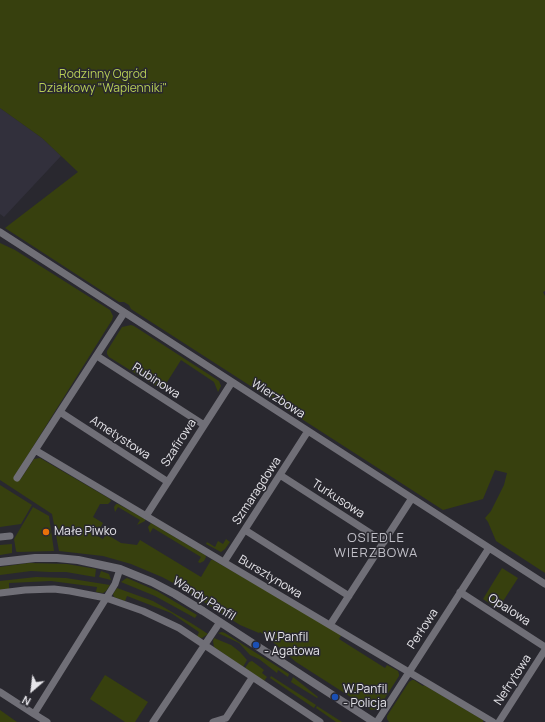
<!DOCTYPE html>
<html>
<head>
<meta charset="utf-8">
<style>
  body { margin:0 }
  #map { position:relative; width:545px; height:722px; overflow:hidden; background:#29282f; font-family:Manrope,sans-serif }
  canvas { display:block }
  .north { position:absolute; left:12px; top:670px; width:40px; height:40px; -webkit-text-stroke:3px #29282f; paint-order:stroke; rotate:208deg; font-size:11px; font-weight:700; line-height:16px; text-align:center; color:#e6e5ea }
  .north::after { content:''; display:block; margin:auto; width:14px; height:18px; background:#e6e5ea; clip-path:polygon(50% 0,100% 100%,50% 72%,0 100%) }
</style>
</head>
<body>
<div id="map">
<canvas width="545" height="722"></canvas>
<div class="north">N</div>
</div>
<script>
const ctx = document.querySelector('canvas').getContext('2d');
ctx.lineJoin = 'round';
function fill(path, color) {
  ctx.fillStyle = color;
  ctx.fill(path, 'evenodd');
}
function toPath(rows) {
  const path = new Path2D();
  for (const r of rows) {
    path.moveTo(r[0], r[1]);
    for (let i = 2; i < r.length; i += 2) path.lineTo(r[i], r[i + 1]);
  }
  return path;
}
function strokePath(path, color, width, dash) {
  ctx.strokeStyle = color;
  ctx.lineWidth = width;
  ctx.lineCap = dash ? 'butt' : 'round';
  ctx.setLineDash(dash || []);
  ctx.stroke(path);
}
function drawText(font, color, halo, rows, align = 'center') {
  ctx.font = font + ' Manrope,sans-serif';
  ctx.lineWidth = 3;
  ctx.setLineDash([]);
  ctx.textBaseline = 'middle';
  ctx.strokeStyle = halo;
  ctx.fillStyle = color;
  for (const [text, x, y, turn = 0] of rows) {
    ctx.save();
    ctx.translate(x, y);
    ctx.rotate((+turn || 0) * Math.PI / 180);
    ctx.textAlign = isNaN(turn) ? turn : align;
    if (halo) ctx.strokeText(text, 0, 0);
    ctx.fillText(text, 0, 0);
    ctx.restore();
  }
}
const built = toPath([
  [0,108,42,138,61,156,4,217,0,214]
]);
const green = toPath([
  [0,0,545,0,545,291,543,292,545,296,545,573,496,541,488,522,485,518,491,511,504,485,507,473,495,470,483,499,443,510,131,309,129,305,124,302,119,302,5,228,78,172,42,138,0,108],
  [0,243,15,250,110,310,113,316,112,320,14,477,20,480,34,459,40,458,110,499,111,501,108,504,100,504,93,517,103,523,96,535,103,539,106,534,121,543,137,545,140,540,201,577,211,560,213,560,342,634,339,639,385,668,387,665,398,671,399,674,399,676,378,709,371,710,296,662,273,642,273,640,260,632,259,633,240,625,179,586,162,577,131,564,103,556,59,551,52,514,0,480],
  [131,325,134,326,219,381,221,386,218,392,214,382,181,360,162,390,109,357,107,354,107,351,122,327],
  [0,485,32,505,21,524,0,527],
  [116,504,118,504,145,519,145,521,137,525,140,520,118,507,115,512,114,507],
  [33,507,49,516,54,551,17,552,16,551,14,539],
  [151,523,205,555,206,557,204,561,200,563,198,562,201,557,153,528,150,533,148,527],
  [226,539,230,542,225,549,221,552,206,544,207,542,215,547,218,541,223,544],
  [12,544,12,553,0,555,0,545],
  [29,563,67,564,96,569,95,577,66,572,49,572,31,571,0,575,0,567],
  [502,568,518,578,498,609,483,599],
  [101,571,109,574,111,580,99,577],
  [36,577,66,578,110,585,106,591,103,593,96,592,97,587,51,581,9,583,9,589,0,590,0,581],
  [127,578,157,591,197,615,195,618,155,596,121,582,125,579],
  [117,588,153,601,191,623,208,634,202,638,197,637,199,632,171,613,127,596,125,601,114,597,113,594],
  [222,632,225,633,289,674,288,677,278,670,277,673,259,659,250,655,239,643,218,633],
  [214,638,231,645,240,652,247,660,243,667,214,647,213,641],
  [252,661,264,670,262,673,267,677,264,681,245,668,249,662],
  [105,675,148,702,135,722,125,722,90,699],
  [271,676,316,705,314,708,270,678],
  [293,677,318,697,317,698,291,682],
  [412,680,414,680,423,686,424,685,483,720,483,722,389,722,387,719,387,716,409,682],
  [317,706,342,722,336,722,316,708],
  [0,710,17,722,0,722]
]);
const minor = toPath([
  [0,232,545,584],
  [97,356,204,425],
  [60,412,168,482],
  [35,450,493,722],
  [280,475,384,542],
  [17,478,124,313],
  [146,516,232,382],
  [245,530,349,596],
  [0,537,10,536],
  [224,562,308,431],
  [460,592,545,647],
  [0,593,25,590,54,589,70,591,106,598,143,611,179,628,320,722],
  [330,625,412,498],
  [0,692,34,714,115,584,120,569],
  [34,714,47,722],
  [226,718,252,678],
  [153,722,220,622],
  [213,722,226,718],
  [377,722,489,548],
  [499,722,545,650]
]);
const tertiary = toPath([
  [0,562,35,558,57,558,78,560,120,569,152,582,175,594,203,611,374,722]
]);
const markers = [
  [46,532,4,"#e8710a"],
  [256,645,4,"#1a4fb4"],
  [335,697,4,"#1a4fb4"]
];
const parkNames = [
  ["Rodzinny Ogród",103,75],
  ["Działkowy \"Wapienniki\"",103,89]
];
const streetNames = [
  ["Rubinowa",156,381,33],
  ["Wierzbowa",278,399,33],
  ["Ametystowa",120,438,33],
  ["Szafirowa",179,443,-57],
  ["Szmaragdowa",257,491,-57],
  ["Turkusowa",338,499,33],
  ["Bursztynowa",270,577,31],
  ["Wandy Panfil",204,599,32],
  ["Opalowa",509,610,33],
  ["Perłowa",423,629,-57],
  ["Nefrytowa",513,680,-57]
];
const poiNames = [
  ["Małe Piwko",54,532],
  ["W.Panfil",264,638],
  ["- Agatowa",264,652],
  ["W.Panfil",343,690],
  ["- Policja",343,704]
];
const neighbourhoodNames = [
  ["OSIEDLE",376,538],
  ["WIERZBOWA",376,553]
];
fill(built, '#32303c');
fill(green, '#37400e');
strokePath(minor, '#706f77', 7);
strokePath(tertiary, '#706f77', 8);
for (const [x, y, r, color] of markers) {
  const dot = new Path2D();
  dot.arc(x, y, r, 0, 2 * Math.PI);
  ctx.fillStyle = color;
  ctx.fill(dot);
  strokePath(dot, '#29282f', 1.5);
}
drawText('12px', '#b7ce55', '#29282f', parkNames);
drawText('12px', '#e6e5ea', '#29282f', streetNames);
drawText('12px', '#e6e5ea', '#29282f', poiNames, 'left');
ctx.letterSpacing = '1px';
drawText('13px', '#c1c0c8', '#29282f', neighbourhoodNames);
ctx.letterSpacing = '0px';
</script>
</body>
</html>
